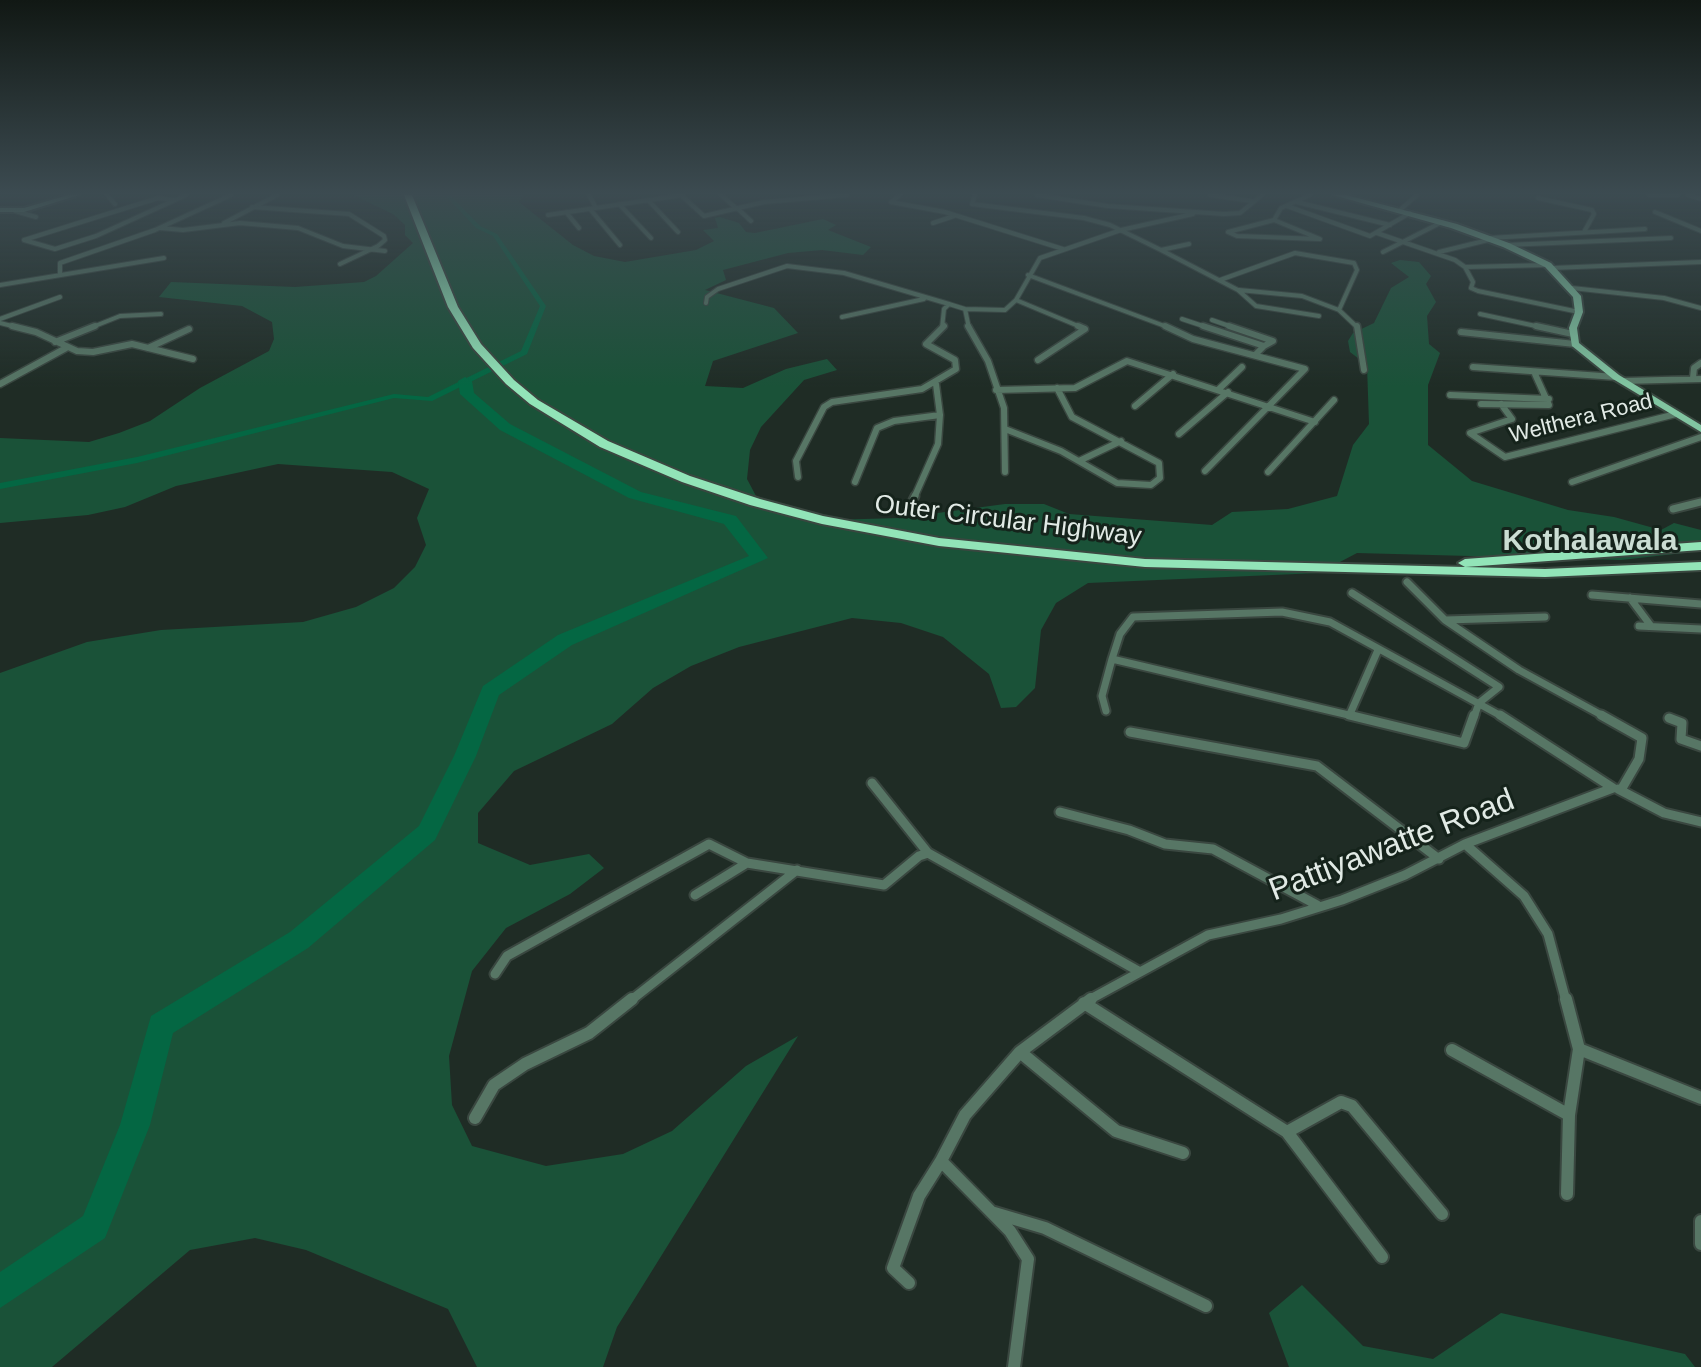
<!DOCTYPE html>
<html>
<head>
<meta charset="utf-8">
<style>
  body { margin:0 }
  canvas { display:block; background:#1f2c25 }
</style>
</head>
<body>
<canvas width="1701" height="1367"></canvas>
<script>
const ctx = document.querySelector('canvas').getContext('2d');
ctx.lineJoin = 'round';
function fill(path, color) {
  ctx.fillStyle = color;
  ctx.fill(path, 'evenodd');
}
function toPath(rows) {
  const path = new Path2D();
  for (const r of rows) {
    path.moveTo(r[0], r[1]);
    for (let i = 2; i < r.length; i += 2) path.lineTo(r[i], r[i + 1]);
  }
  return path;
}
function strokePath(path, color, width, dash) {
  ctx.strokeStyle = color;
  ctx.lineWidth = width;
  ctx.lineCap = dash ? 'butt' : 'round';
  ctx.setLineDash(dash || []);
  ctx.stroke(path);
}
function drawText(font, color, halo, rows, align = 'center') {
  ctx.font = font + ' Arial,sans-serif';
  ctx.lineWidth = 6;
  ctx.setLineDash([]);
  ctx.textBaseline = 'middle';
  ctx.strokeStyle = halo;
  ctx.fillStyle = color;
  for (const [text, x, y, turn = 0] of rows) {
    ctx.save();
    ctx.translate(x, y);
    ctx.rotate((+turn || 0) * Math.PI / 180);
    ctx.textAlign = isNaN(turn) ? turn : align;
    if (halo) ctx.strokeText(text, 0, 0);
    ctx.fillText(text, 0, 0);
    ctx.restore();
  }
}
const green = toPath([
  [353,195,523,195,519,202,573,245,594,256,625,262,696,250,714,241,703,230,718,228,715,218,720,217,739,223,746,232,755,233,823,219,836,225,828,230,871,247,863,255,822,250,788,253,723,270,726,280,705,290,774,308,798,333,713,361,705,386,743,388,786,369,827,359,837,370,804,380,761,427,750,450,747,479,756,496,782,514,828,520,900,518,1005,504,1044,504,1069,514,1212,525,1232,512,1288,509,1337,496,1353,445,1369,424,1367,365,1350,352,1348,341,1353,333,1374,323,1391,288,1409,277,1391,263,1400,260,1419,262,1431,276,1426,284,1436,302,1427,316,1429,344,1440,353,1428,385,1428,445,1472,481,1568,510,1614,517,1661,530,1674,523,1701,530,1701,551,1621,560,1357,553,1319,573,1088,583,1056,603,1041,630,1035,688,1016,707,1001,708,989,674,943,637,901,623,852,618,739,647,691,666,653,688,612,724,514,771,478,813,478,843,530,865,589,854,604,868,570,894,506,928,472,971,449,1056,452,1105,472,1146,546,1166,623,1154,672,1131,746,1066,798,1036,617,1327,603,1367,477,1367,448,1309,306,1250,255,1238,190,1250,52,1367,0,1367,0,673,87,642,161,630,303,622,356,607,394,588,415,567,426,545,417,518,429,489,392,472,278,464,176,486,125,507,88,515,0,523,0,438,89,442,119,433,150,421,200,388,269,351,274,339,272,322,242,306,159,297,171,282,295,287,364,282,376,276,413,243,405,235,405,225,393,214],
  [1302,1285,1363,1346,1433,1359,1501,1313,1685,1354,1695,1367,1289,1367,1269,1313]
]);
const canal = toPath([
  [445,195,450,195,480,226,497,234,546,306,527,354,432,401,394,398,137,463,0,489,0,483,137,457,394,394,428,397,521,351,540,306,493,236,476,228,445,195]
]);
const river = toPath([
  [465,377,472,381,474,393,510,424,641,492,736,516,768,558,572,645,499,695,476,756,435,840,308,948,173,1033,150,1125,105,1238,0,1308,0,1272,83,1216,120,1125,151,1016,290,932,419,826,454,756,483,686,558,635,749,556,724,524,629,498,500,430,460,394,458,381,465,377]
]);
const streetFar4 = toPath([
  [107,195,115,204],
  [589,195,596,208],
  [721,195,736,208],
  [900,195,891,202,945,212,1063,249],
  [975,195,972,204,1084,218,1110,225,1161,250,1189,244],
  [1037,195,1108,206,1224,214,1240,213,1262,195],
  [1210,195,1252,201],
  [1649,195,1678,195],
  [1688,195,1701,199],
  [682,196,704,216,764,202,847,195],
  [1538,198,1592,210,1594,214,1584,232],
  [648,200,678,232],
  [1297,202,1390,225],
  [619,204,651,238],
  [1287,206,1370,236,1410,213],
  [252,207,349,214,384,236,385,240,378,246,340,264],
  [737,208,751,221],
  [590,209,620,245],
  [1400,210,1417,195],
  [15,211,36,217],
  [566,212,579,228],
  [1655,212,1701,231],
  [548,215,683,195],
  [1274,220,1320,239,1237,236,1228,232,1274,220],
  [1274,220,1281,208,1310,195],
  [224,223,277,195],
  [933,223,954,216],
  [160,228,183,230,240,223,298,228,343,246,385,251],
  [1377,233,1455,260,1465,267,1473,282,1471,288,1478,291,1579,312],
  [1489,238,1645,229],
  [24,240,55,249,96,236,186,195],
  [24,240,158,198,175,200],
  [1506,245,1671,238],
  [1161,250,1238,290,1256,306,1319,316],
  [1383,252,1442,222],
  [1439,252,1492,239],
  [1465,267,1548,265],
  [1552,268,1701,262],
  [60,273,60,263,155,230,231,195],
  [1028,275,1170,328],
  [1220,280,1295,253,1354,263,1357,270,1339,310,1358,328],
  [0,285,164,258],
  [1572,288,1664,298,1701,308],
  [1239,290,1302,296,1339,310],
  [1016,300,1083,328],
  [706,303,707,297,718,289,787,266,844,273,949,304],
  [965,309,969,328],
  [1480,314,1545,328],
  [842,317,924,299],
  [0,319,60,297],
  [1182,319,1209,328],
  [1212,320,1235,328],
  [0,323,20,328],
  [90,328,120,316,161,314],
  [942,328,944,309,949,304,965,309,1005,310,1016,300,1040,258,1121,230,1193,214]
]);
const streetFar3 = toPath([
  [12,326,36,332,77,351,93,352,132,344,193,359],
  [968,326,988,361,1004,408,1005,472],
  [1165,326,1193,339,1305,369,1205,471],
  [1203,326,1264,346,1256,354],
  [1229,326,1273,341,1264,346],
  [1357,326,1364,370],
  [1536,326,1573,334],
  [1461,332,1575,344],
  [55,342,95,326],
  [148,348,189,329],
  [1038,360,1085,329,1078,326],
  [1473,367,1616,377],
  [1693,378,1694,368,1701,363],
  [1623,381,1701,379],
  [0,384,66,348],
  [1219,389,1242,367],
  [996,390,1075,388,1127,361,1315,422],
  [1450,395,1549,399],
  [1481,404,1549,405,1535,374],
  [1501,404,1512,419,1470,433,1505,457,1676,414],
  [1135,406,1173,374],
  [1005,429,1061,451,1117,483,1151,485,1160,478,1159,463,1072,417,1057,388],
  [1179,434,1228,392],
  [1079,461,1121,441],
  [1268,472,1334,400],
  [798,477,796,461,824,407,832,402,922,389,956,369,955,360,926,344,944,326],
  [855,482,877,428,894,421,940,415],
  [1572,482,1701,437],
  [914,498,938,444,940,415,936,384]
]);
const streetFar2 = toPath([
  [913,500,915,496],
  [1673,509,1701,502],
  [1407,582,1445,620,1519,670,1605,717],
  [1352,593,1499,687,1479,703,1474,717],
  [1592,595,1701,604],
  [1630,598,1651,626],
  [1446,620,1545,617],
  [1639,626,1701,629],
  [1112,659,1357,717],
  [1106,711,1102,696,1112,659,1120,634,1133,617,1282,612,1330,622,1503,717],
  [1350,714,1378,650]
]);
const streetFar1 = toPath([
  [1349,715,1464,743,1474,715],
  [1601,715,1642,738,1639,759,1621,790],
  [1669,718,1682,723,1681,739,1701,746],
  [1130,732,1317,766,1439,859],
  [872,783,928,853],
  [1618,789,1664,813,1701,822],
  [1060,812,1129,830,1165,844,1213,849,1317,905],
  [1465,844,1524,896,1548,934,1566,1001],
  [695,895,747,863],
  [495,974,507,956,709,844,747,863,884,885,919,856,928,853,1140,972],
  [630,1001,797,870],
  [1087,1001,1208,935,1281,919,1342,900,1405,875,1465,844,1613,788,1500,715]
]);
const street = toPath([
  [1566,999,1579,1049,1701,1098],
  [1084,1003,1287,1132],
  [1452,1050,1569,1115],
  [1020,1052,1116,1131,1183,1153],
  [475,1118,494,1085,525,1064,589,1033,632,999],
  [1567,1194,1569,1115,1579,1049],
  [991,1212,1045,1228,1206,1306],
  [1701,1221,1701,1244],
  [1382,1257,1287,1132,1341,1102,1352,1106,1442,1214],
  [909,1283,893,1268,919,1196,941,1161],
  [1014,1367,1028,1259,1010,1231,941,1161,965,1115,1020,1052,1091,999]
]);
const secondary = toPath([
  [68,195,79,195,24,212,0,212,0,208,24,208,68,195]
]);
const primary = toPath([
  [1333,195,1346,195,1457,224,1509,243,1551,263,1581,296,1583,312,1577,328,1579,343,1619,375,1701,425,1701,432,1613,379,1572,346,1569,328,1575,312,1573,297,1545,267,1503,247,1451,228,1333,195]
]);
const highway = toPath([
  [404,195,412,195,458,307,481,344,514,380,538,400,608,441,690,476,760,499,823,516,939,538,1145,559,1545,569,1701,562,1701,570,1545,577,1145,567,939,546,822,524,750,505,682,482,600,447,530,404,506,384,473,348,448,307,404,195],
  [1701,542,1701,550,1465,567,1458,563,1465,559,1701,542]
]);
const farStreetnames = [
  ["Welthera Road",1581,419,-14]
];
const streetNames = [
  ["Outer Circular Highway",1008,521,7]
];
const quarterNames = [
  ["Kothalawala",1590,542]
];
const nearStreetnames = [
  ["Pattiyawatte Road",1392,846,-21]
];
fill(green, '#1a5238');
fill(canal, '#046743');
fill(river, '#046743');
strokePath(streetFar4, '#3a4740', 6);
strokePath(streetFar3, '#3a4740', 9);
strokePath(streetFar2, '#3a4740', 11);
strokePath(streetFar1, '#3a4740', 13);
strokePath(street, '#3a4740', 16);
strokePath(secondary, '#3a4740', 4);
strokePath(primary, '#3a4740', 4);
strokePath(highway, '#3a4740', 4);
strokePath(streetFar4, '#577665', 4);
strokePath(streetFar3, '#577665', 6);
strokePath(streetFar2, '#577665', 7);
strokePath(streetFar1, '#577665', 9);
strokePath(street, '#577665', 12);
fill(secondary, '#6fa387');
fill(primary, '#81c5a1');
fill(highway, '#92e4b8');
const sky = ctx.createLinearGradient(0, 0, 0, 387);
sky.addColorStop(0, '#111814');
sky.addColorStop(0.5, '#3c4b51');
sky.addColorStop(1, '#3c4b5100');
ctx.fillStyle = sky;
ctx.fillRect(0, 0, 1701, 387);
drawText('22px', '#e1eae5', '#15231b', farStreetnames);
drawText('26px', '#e1eae5', '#15231b', streetNames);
drawText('bold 30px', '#cbddd3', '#15231b', quarterNames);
drawText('32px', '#e1eae5', '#15231b', nearStreetnames);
</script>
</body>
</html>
